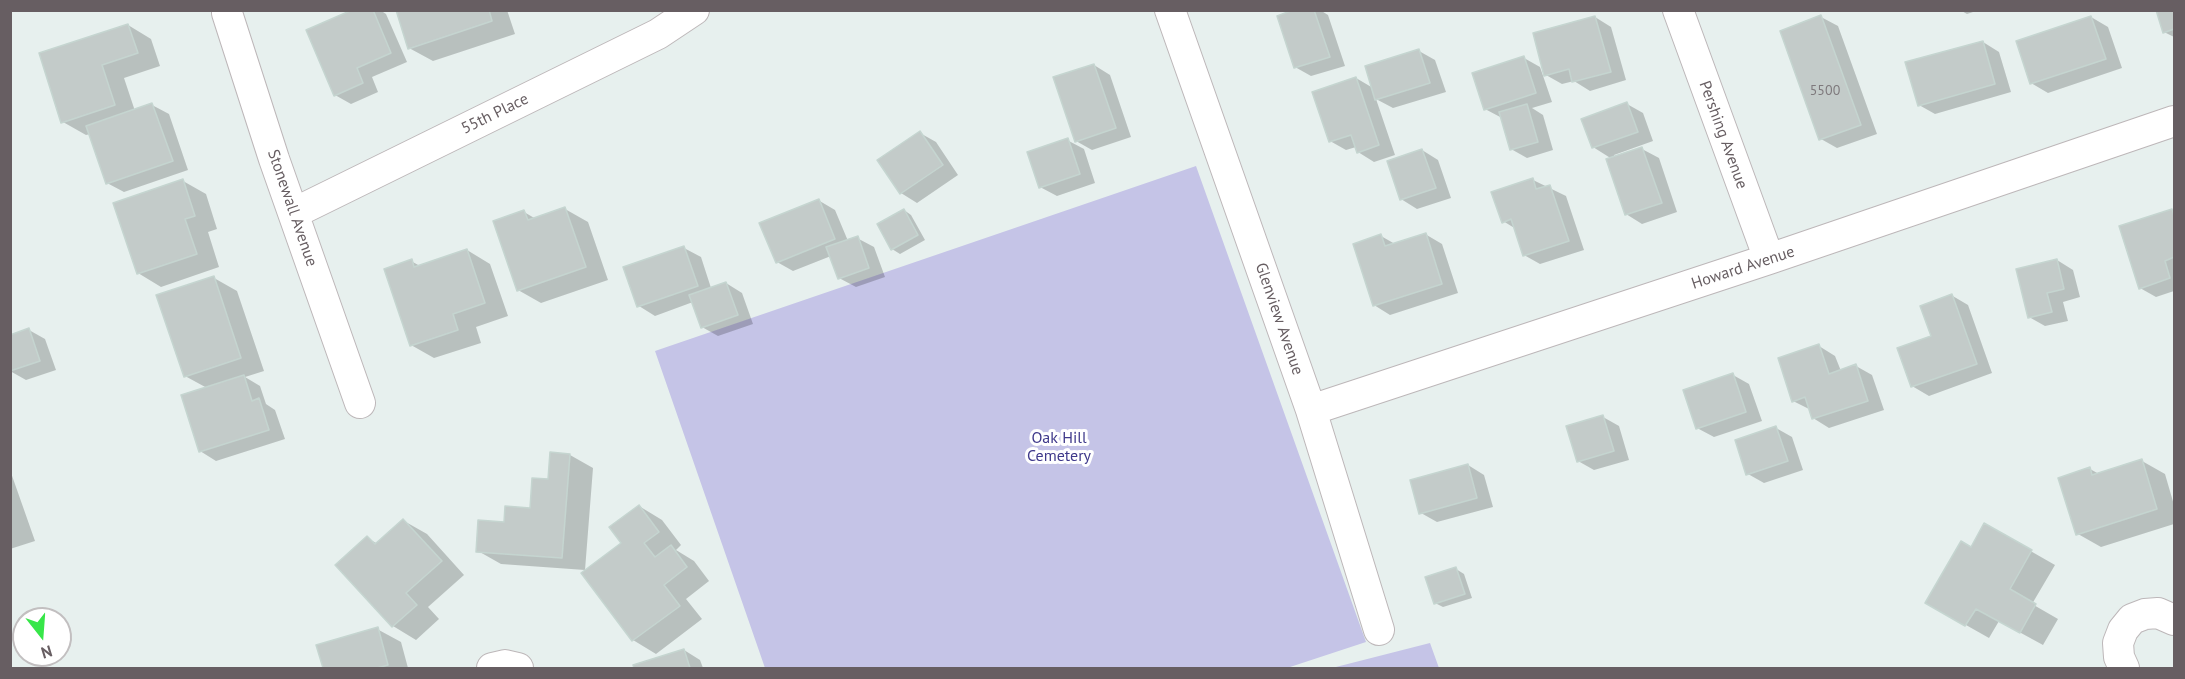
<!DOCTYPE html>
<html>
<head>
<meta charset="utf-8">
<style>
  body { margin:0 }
  #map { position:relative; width:2185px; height:679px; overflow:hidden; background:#e7f0ee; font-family:"PT Sans",sans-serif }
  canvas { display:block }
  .frame { position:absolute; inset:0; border:12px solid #675e62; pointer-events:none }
  .north { position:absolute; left:12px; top:607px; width:60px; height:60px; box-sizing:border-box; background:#fff; border:2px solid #c2bfc0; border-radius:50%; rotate:163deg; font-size:16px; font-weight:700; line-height:24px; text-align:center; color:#675e62 }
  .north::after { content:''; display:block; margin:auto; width:21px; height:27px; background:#37e649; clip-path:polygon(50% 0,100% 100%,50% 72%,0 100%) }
</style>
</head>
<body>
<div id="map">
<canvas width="2185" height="679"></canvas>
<div class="frame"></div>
<div class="north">N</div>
</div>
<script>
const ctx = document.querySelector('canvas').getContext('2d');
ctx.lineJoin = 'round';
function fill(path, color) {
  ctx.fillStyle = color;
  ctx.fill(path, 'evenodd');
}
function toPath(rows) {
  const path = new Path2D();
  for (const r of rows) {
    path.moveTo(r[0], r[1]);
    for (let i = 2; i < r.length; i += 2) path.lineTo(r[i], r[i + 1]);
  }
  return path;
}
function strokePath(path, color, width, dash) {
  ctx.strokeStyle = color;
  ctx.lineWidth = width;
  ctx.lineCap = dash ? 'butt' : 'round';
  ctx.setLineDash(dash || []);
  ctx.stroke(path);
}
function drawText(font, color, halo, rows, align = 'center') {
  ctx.font = font + ' "PT Sans",sans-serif';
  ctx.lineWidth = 6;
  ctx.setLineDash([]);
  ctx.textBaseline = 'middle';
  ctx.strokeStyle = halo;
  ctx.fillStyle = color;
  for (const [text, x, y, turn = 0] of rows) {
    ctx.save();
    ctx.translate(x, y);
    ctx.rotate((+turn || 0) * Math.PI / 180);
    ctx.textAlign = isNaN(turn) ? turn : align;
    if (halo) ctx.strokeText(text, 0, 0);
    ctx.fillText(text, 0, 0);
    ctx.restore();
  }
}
const green = toPath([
  [1196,166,1366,642,1287,668,765,668,655,351],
  [1430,643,1439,668,1332,668]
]);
const shadow = toPath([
  [356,10,380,10,386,14,407,62,372,77,378,92,351,104,335,95],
  [397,10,507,10,515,34,433,61,409,48],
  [1298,10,1320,10,1328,15,1345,66,1311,76,1295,67],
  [1960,10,1979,10,1967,14],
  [2157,10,2174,10,2174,37,2164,32],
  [1595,17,1611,27,1626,80,1590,91,1574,81,1562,84,1546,75],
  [1821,17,1838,26,1877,134,1837,148,1821,139],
  [2091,17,2108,27,2122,68,2048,93,2031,83],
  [128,25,151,39,160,66,124,78,135,111,152,105,169,114,188,170,124,192,107,183,90,134,86,135,63,122],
  [1983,42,1999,52,2011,92,1935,114,1919,105],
  [1419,51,1435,60,1446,92,1393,108,1376,99,1395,155,1374,162,1358,152,1356,147,1346,150,1330,141,1356,78,1373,88],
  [1524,58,1540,67,1552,102,1532,108,1543,115,1553,150,1527,158,1511,149,1502,118,1485,109],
  [1094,65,1110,75,1131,137,1092,150,1076,141],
  [1627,104,1643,113,1653,141,1614,155,1615,158,1642,149,1659,158,1677,212,1642,224,1626,214,1612,159,1593,147],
  [920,133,936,142,958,175,917,203,901,193],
  [1067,140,1084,149,1095,183,1057,196,1040,187],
  [1422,150,1438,160,1451,198,1417,209,1401,199],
  [1533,180,1566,196,1584,250,1540,264,1524,255,1516,229,1503,221],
  [183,181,206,194,217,229,208,232,219,267,161,287,138,273],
  [818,200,835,210,848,241,857,238,874,247,885,277,856,287,839,278,831,256,793,271,777,262],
  [565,209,588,222,608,280,541,303,518,290,524,212,536,219],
  [904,210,911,215,925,240,900,254,892,249],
  [2172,211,2174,212,2174,291,2156,297,2140,288],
  [1425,234,1442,244,1458,293,1390,315,1374,305,1381,236,1395,244],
  [684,248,701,257,711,288,726,283,742,293,753,324,718,336,702,327,693,302,655,316,639,306],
  [467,250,490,264,508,316,476,327,481,343,434,358,411,345,411,261,420,266],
  [2057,260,2073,270,2080,297,2063,302,2068,321,2045,326,2029,317],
  [214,278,237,291,264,371,245,377,260,386,266,404,275,410,285,439,216,461,200,451,207,388,185,376],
  [1951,295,1968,305,1992,373,1929,396,1912,386],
  [29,330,45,339,56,370,26,380,10,371],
  [1819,346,1835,356,1841,371,1856,366,1872,375,1884,410,1829,428,1813,418,1811,410,1793,401],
  [1733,375,1749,384,1762,421,1714,437,1697,428],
  [1603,417,1619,426,1629,460,1594,470,1578,461],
  [1776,428,1792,437,1803,470,1764,483,1748,474],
  [570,455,593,468,585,570,501,564,478,551,505,523,532,509,550,480],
  [2142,461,2165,474,2174,505,2174,524,2101,547,2078,534,2090,469,2099,474],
  [1468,465,1484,475,1493,507,1437,522,1421,513],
  [10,470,35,541,10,549],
  [639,506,662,520,681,545,676,550,694,561,709,581,686,599,702,619,656,654,633,640,624,543],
  [404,521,427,534,464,575,428,607,439,619,416,640,393,626,367,538,378,544],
  [1985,525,2055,565,2032,604,2058,619,2043,645,1999,621,1989,638,1927,603,1971,549],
  [1456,569,1464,574,1472,598,1443,607,1435,603],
  [377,629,401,642,408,668,325,668,318,646],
  [684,650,700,660,703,668,636,668,635,666]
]);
const building = toPath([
  [352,10,373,10,391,53,357,68,363,83,334,96,306,30,352,10],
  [396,10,489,10,492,21,408,49,396,10],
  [1293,10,1314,10,1330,57,1294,68,1277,16,1293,10],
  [2156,10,2174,10,2174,29,2163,33,2156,10],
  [1821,15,1861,125,1819,140,1780,31,1821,15],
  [1595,16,1611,72,1572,82,1569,69,1544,76,1533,33,1595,16],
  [2091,16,2106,59,2030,84,2016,41,2091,16],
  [128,24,138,53,102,65,115,105,61,123,39,53,128,24],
  [1983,41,1995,84,1918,106,1905,62,1983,41],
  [1419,49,1430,83,1375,100,1365,66,1419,49],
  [1524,56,1536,93,1484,110,1472,73,1524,56],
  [1094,64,1116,128,1075,142,1053,77,1094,64],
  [1356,77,1379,145,1357,153,1351,135,1329,142,1312,92,1356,77],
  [1627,102,1638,132,1592,148,1581,119,1627,102],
  [152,103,173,161,106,184,86,126,152,103],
  [1527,104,1538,142,1510,150,1499,112,1527,104],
  [920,131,943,165,900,194,877,160,920,131],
  [1068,138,1080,174,1039,188,1027,152,1068,138],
  [1642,147,1662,203,1625,215,1606,159,1642,147],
  [1422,149,1436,188,1400,200,1387,161,1422,149],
  [1533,178,1536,189,1550,185,1569,241,1523,256,1511,219,1502,223,1491,192,1533,178],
  [183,179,195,216,185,219,197,254,137,274,113,203,183,179],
  [819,199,835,239,776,263,759,223,819,199],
  [565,207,586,267,517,291,493,221,524,210,528,220,565,207],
  [904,209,918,235,891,250,877,224,904,209],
  [2172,209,2174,216,2174,257,2165,261,2170,278,2139,289,2119,226,2172,209],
  [1426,233,1442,284,1373,306,1353,244,1381,234,1385,246,1426,233],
  [858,236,869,268,838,279,826,247,858,236],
  [684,246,698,286,637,307,623,267,684,246],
  [467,249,485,303,453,314,458,330,410,346,384,269,412,259,414,267,467,249],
  [2057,259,2064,289,2047,293,2052,312,2028,318,2016,269,2057,259],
  [214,276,241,358,184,377,156,295,214,276],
  [726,282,738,315,701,328,689,295,726,282],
  [1952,294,1977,364,1911,387,1897,348,1931,336,1920,306,1952,294],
  [29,328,40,361,10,371,10,335,29,328],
  [1819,344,1829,374,1856,364,1868,401,1812,419,1805,397,1792,402,1778,358,1819,344],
  [1733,373,1746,412,1696,429,1683,390,1733,373],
  [244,375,252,401,259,398,269,430,199,452,181,395,244,375],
  [1603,415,1614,451,1577,462,1566,426,1603,415],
  [1776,426,1788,461,1746,475,1735,440,1776,426],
  [550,452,570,454,562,558,476,552,478,520,504,522,505,506,530,508,532,478,548,479,550,452],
  [2142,459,2157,509,2076,535,2058,478,2090,467,2092,475,2142,459],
  [1468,464,1477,498,1419,514,1410,480,1468,464],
  [639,505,659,532,644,543,655,557,671,545,687,567,664,585,680,606,632,641,581,573,621,543,609,527,639,505],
  [403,519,442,561,406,593,417,605,392,627,335,565,367,536,375,544,403,519],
  [1984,523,2032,550,2010,589,2036,604,2020,633,1976,609,1965,626,1925,603,1961,541,1971,547,1984,523],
  [1456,567,1465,594,1434,604,1425,577,1456,567],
  [378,627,388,665,377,668,323,668,316,645,378,627],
  [684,649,690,668,634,668,633,665,684,649]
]);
const minor = toPath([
  [1170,10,1311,410,1379,630],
  [1678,10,1769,259],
  [227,13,274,159,360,403],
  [294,213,658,34,694,10],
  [1311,410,1769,259,2174,121],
  [492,668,505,665,518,668],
  [2124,668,2119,657,2118,643,2123,630,2132,619,2145,614,2158,613,2174,620]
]);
const numberNames = [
  ["5500",1825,91]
];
const streetNames = [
  ["55th Place",495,114,-26],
  ["Pershing Avenue",1723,135,70],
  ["Stonewall Avenue",292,208,71],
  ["Howard Avenue",1743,268,-18],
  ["Glenview Avenue",1279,319,71]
];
const parkNames = [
  ["Oak Hill",1059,438],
  ["Cemetery",1059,456]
];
fill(green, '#c5c4e7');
fill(shadow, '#0003');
fill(building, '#c3cbc9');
strokePath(building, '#c5d5d0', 1.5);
strokePath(minor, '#bdb7b9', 32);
strokePath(minor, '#fff', 30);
drawText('14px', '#7e797c', null, numberNames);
drawText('16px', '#675e62', '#fff', streetNames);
drawText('16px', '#3f398b', '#fff', parkNames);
</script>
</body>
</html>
